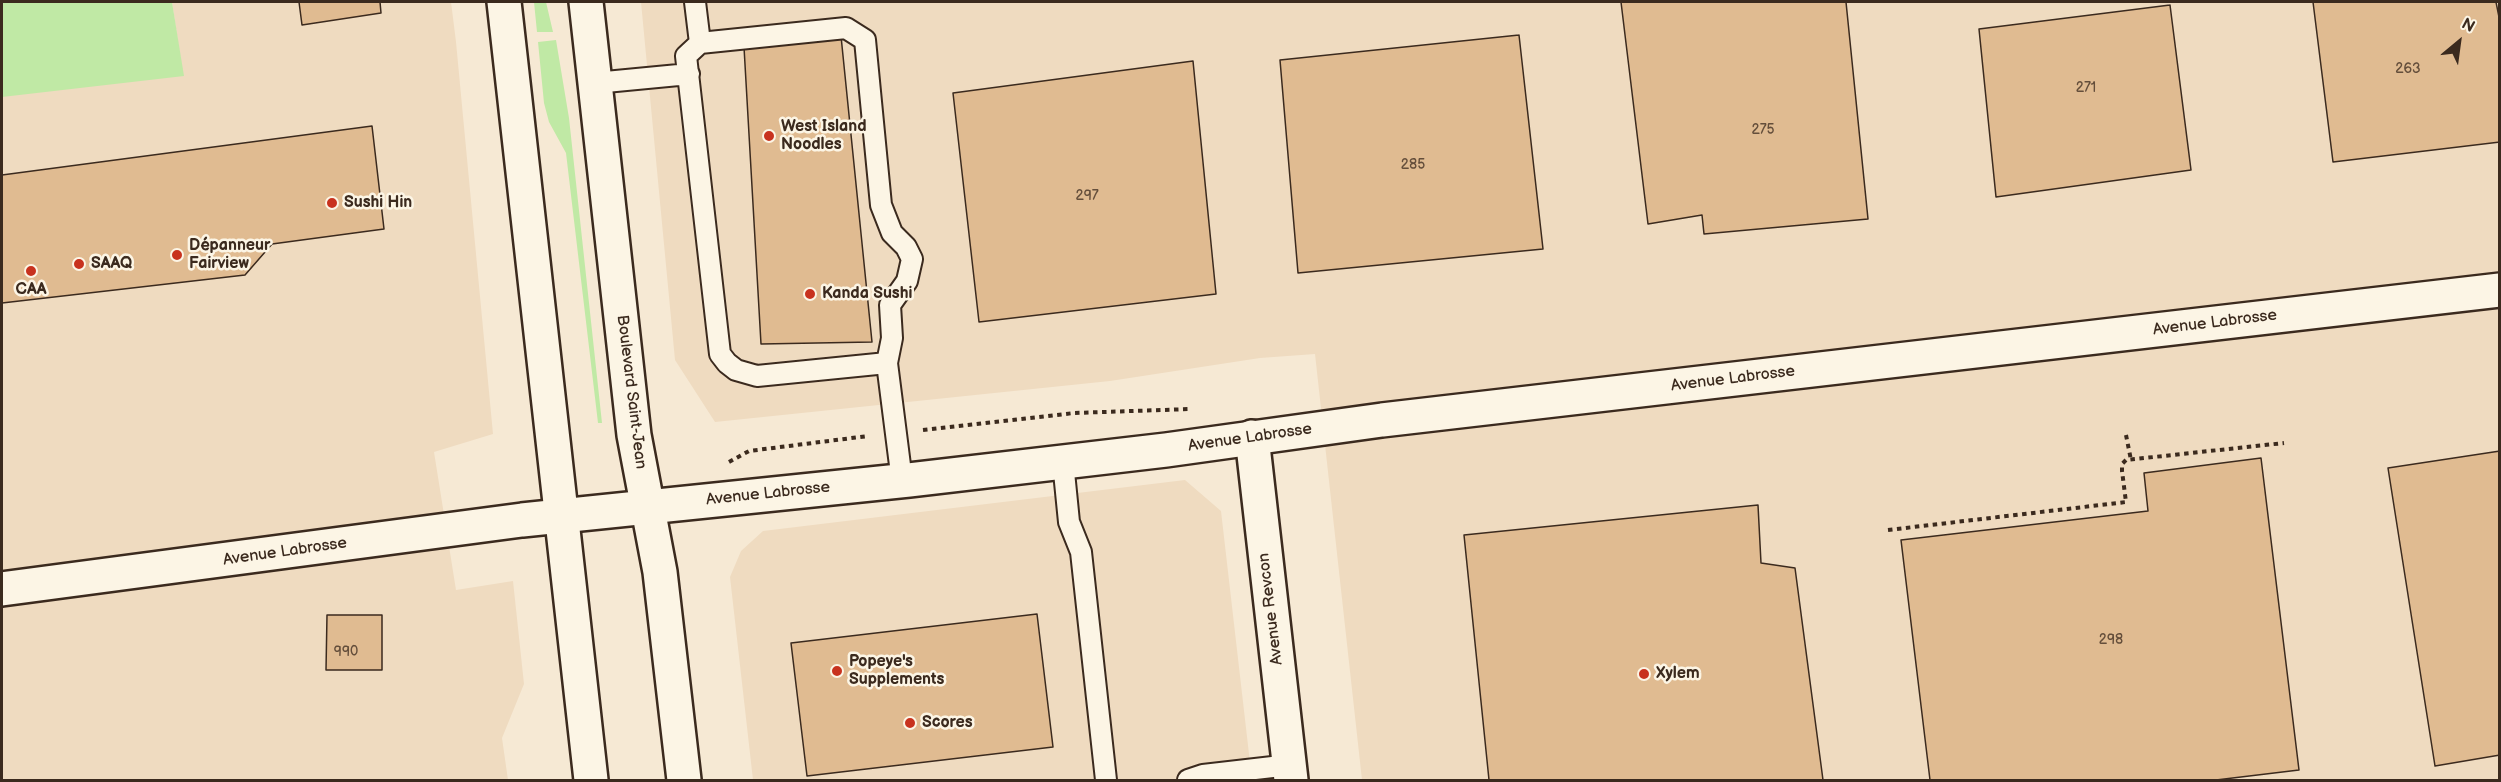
<!DOCTYPE html>
<html>
<head>
<meta charset="utf-8">
<style>
  body { margin:0 }
  #map { position:relative; width:2501px; height:782px; overflow:hidden; background:#f6e9d4; font-family:"Balsamiq Sans",sans-serif }
  canvas { display:block }
  .frame { position:absolute; inset:0; border:3px solid #3b2a1e; pointer-events:none }
  .north { position:absolute; left:2429px; top:12px; width:60px; height:60px; -webkit-text-stroke:4px #fcf5e5; paint-order:stroke; rotate:29deg; font-size:16px; font-weight:700; line-height:24px; text-align:center; color:#3b2a1e }
  .north::after { content:''; display:block; margin:auto; width:21px; height:27px; background:#3b2a1e; clip-path:polygon(50% 0,100% 100%,50% 72%,0 100%) }
</style>
</head>
<body>
<div id="map">
<canvas width="2501" height="782"></canvas>
<div class="frame"></div>
<div class="north">N</div>
</div>
<script>
const ctx = document.querySelector('canvas').getContext('2d');
ctx.lineJoin = 'round';
function fill(path, color) {
  ctx.fillStyle = color;
  ctx.fill(path, 'evenodd');
}
function toPath(rows) {
  const path = new Path2D();
  for (const r of rows) {
    path.moveTo(r[0], r[1]);
    for (let i = 2; i < r.length; i += 2) path.lineTo(r[i], r[i + 1]);
  }
  return path;
}
function strokePath(path, color, width, dash) {
  ctx.strokeStyle = color;
  ctx.lineWidth = width;
  ctx.lineCap = dash ? 'butt' : 'round';
  ctx.setLineDash(dash || []);
  ctx.stroke(path);
}
function drawText(font, color, halo, rows, align = 'center') {
  ctx.font = font + ' "Balsamiq Sans",sans-serif';
  ctx.lineWidth = 5;
  ctx.setLineDash([]);
  ctx.textBaseline = 'middle';
  ctx.strokeStyle = halo;
  ctx.fillStyle = color;
  for (const [text, x, y, turn = 0] of rows) {
    ctx.save();
    ctx.translate(x, y);
    ctx.rotate((+turn || 0) * Math.PI / 180);
    ctx.textAlign = isNaN(turn) ? turn : align;
    if (halo) ctx.strokeText(text, 0, 0);
    ctx.fillText(text, 0, 0);
    ctx.restore();
  }
}
const built = toPath([
  [172,2,451,2,456,42,493,434,434,452,456,590,513,581,524,684,502,738,508,780,2,780,2,96,183,75],
  [641,2,2499,2,2499,780,1362,780,1315,354,1260,358,1110,381,715,422,675,360],
  [1185,480,1221,511,1252,780,753,780,730,577,741,551,763,531]
]);
const green = toPath([
  [2,2,172,2,184,76,2,97],
  [534,2,546,2,553,32,537,32],
  [556,40,569,118,602,423,598,423,566,153,549,122,544,103,538,42]
]);
const building = toPath([
  [299,2,380,2,381,13,302,25,299,2],
  [1621,2,1846,2,1868,219,1704,234,1702,215,1648,224,1621,2],
  [2313,2,2496,2,2500,22,2500,142,2333,162,2313,2],
  [2170,5,2191,170,1996,197,1979,29,2170,5],
  [1519,35,1543,249,1298,273,1280,60,1519,35],
  [841,36,872,342,761,344,744,47,841,36],
  [1193,61,1216,294,979,322,953,93,1193,61],
  [372,126,384,229,272,244,245,275,2,303,2,175,372,126],
  [2500,451,2500,755,2435,766,2388,468,2500,451],
  [2261,458,2299,770,2216,780,1930,780,1901,540,2148,511,2144,473,2261,458],
  [1758,505,1761,563,1795,568,1823,780,1489,780,1464,535,1758,505],
  [1037,614,1053,747,807,776,791,643,1037,614],
  [327,615,382,615,382,670,326,670,327,615]
]);
const path = toPath([
  [923,430,1074,413,1191,409],
  [2126,435,2131,460],
  [729,462,749,451,868,436],
  [1888,530,2126,502,2122,471,2122,464,2126,460,2284,443]
]);
const service = toPath([
  [695,2,700,43],
  [595,83,689,74],
  [887,363,757,376,736,370,727,363,720,354,686,56,700,43,846,28,865,40,881,205,892,233,906,247,912,259,907,281,890,305,892,338,887,363,902,481],
  [1063,462,1069,522,1081,552,1106,780],
  [1188,780,1203,775,1290,765]
]);
const minor = toPath([
  [1252,437,1291,780]
]);
const tertiary = toPath([
  [2,589,522,520,909,480,1166,450,1382,420,2500,290]
]);
const secondary = toPath([
  [504,2,591,780],
  [586,2,634,435,660,572,684,780]
]);
const markers = [
  [769,136,6,"#c8321e"],
  [332,203,6,"#c8321e"],
  [177,255,6,"#c8321e"],
  [79,264,6,"#c8321e"],
  [31,271,6,"#c8321e"],
  [810,294,6,"#c8321e"],
  [837,671,6,"#c8321e"],
  [1644,674,6,"#c8321e"],
  [910,723,6,"#c8321e"]
];
const numberNames = [
  ["263",2408,69],
  ["271",2086,88],
  ["275",1763,130],
  ["285",1413,165],
  ["297",1087,196],
  ["298",2111,640],
  ["990",346,652]
];
const poiNames = [
  ["West Island",781,127],
  ["Noodles",781,145],
  ["Sushi Hin",344,203],
  ["Dépanneur",189,246],
  ["Fairview",189,264],
  ["SAAQ",91,264],
  ["CAA",31,290,"center"],
  ["Kanda Sushi",822,294],
  ["Popeye's",849,662],
  ["Supplements",849,680],
  ["Xylem",1656,674],
  ["Scores",922,723]
];
const streetNames = [
  ["Avenue Labrosse",2215,323,-7],
  ["Avenue Labrosse",1733,379,-7],
  ["Boulevard Saint-Jean",631,392,83],
  ["Avenue Labrosse",1250,438,-8],
  ["Avenue Labrosse",768,494,-6],
  ["Avenue Labrosse",285,552,-8],
  ["Avenue Revcon",1271,609,-97]
];
fill(built, '#efdbc0');
fill(green, '#c0e9a5');
fill(building, '#e0bb91');
strokePath(building, '#3b2a1e', 1.5);
strokePath(service, '#3b2a1e', 24);
strokePath(minor, '#3b2a1e', 38);
strokePath(tertiary, '#3b2a1e', 38);
strokePath(secondary, '#3b2a1e', 38);
strokePath(path, '#3b2a1e', 4, [4.5, 4.5]);
strokePath(service, '#fcf5e5', 20);
strokePath(minor, '#fcf5e5', 33);
strokePath(tertiary, '#fcf5e5', 33);
strokePath(secondary, '#fcf5e5', 33);
for (const [x, y, r, color] of markers) {
  const dot = new Path2D();
  dot.arc(x, y, r, 0, 2 * Math.PI);
  ctx.fillStyle = color;
  ctx.fill(dot);
  strokePath(dot, '#fcf5e5', 2);
}
drawText('14px', '#644e3b', null, numberNames);
drawText('bold 16px', '#3b2a1e', '#fcf5e5', poiNames, 'left');
drawText('16px', '#3b2a1e', '#fcf5e5', streetNames);
</script>
</body>
</html>
